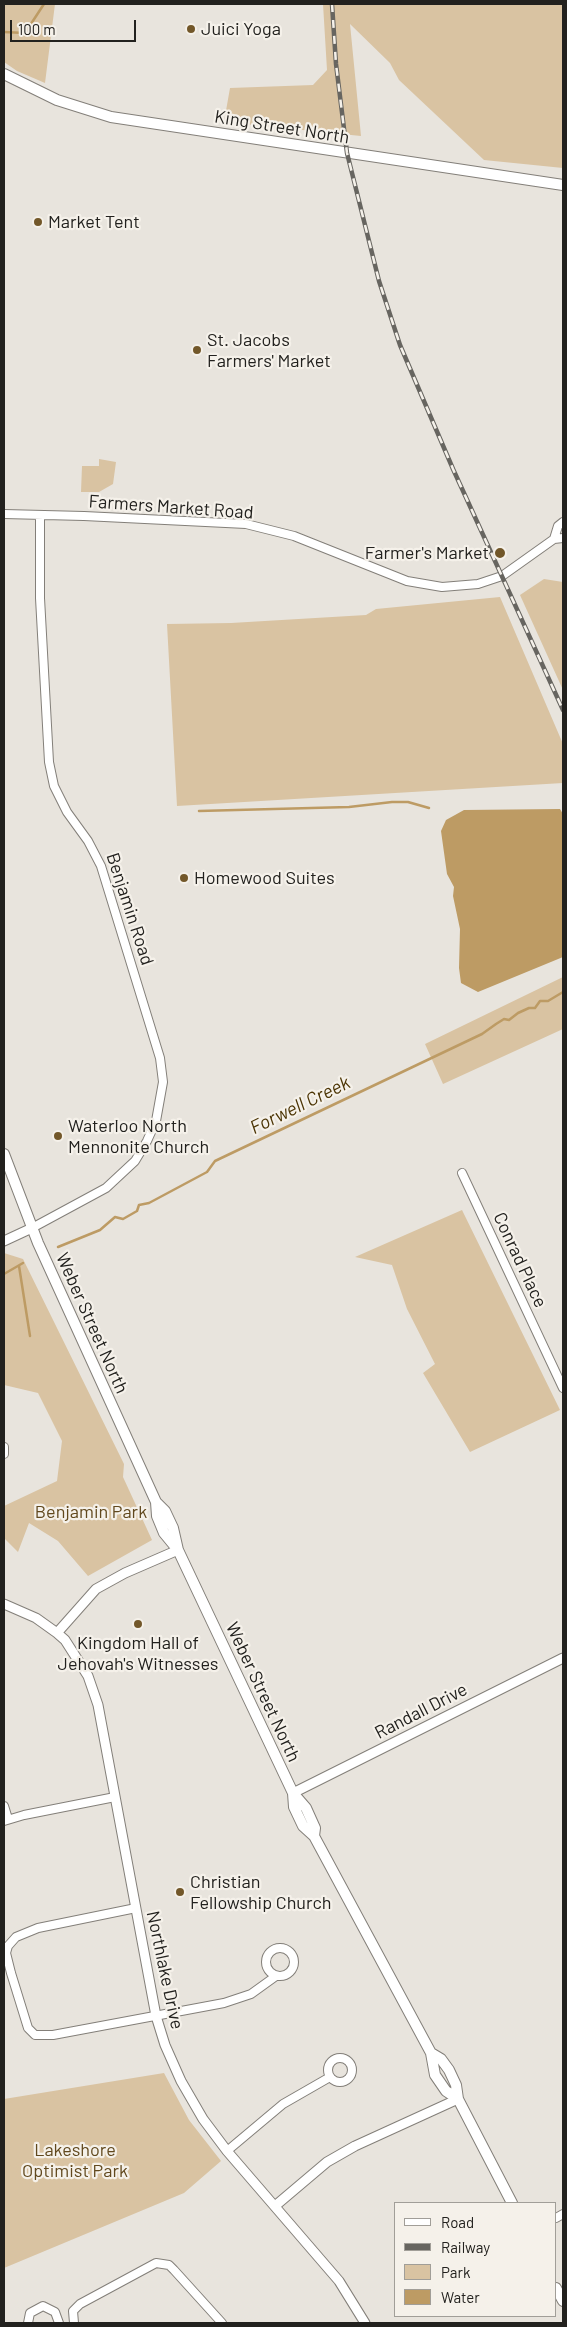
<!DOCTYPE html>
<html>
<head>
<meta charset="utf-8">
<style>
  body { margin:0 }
  #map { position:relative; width:567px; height:2327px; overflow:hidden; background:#e8e4dd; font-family:Barlow,sans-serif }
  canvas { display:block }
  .frame { position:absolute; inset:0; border:5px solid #22211e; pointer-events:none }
  .legend { position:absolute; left:394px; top:2202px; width:162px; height:115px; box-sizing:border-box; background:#f5f1ea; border:1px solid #a19e98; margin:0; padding:6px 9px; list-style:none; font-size:15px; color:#22211e }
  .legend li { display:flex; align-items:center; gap:10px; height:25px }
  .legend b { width:25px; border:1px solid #a19e98 }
  .scale { position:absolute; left:10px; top:20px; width:126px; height:22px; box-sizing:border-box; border:2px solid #22211e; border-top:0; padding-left:6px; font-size:15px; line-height:18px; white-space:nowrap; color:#22211e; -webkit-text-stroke:4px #f5f1ea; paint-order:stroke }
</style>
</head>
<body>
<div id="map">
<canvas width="567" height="2327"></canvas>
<div class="frame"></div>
<ul class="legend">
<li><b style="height:6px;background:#fff"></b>Road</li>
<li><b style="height:6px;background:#676560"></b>Railway</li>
<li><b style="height:14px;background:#d9c3a2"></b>Park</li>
<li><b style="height:14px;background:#bd9b64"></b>Water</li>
</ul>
<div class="scale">100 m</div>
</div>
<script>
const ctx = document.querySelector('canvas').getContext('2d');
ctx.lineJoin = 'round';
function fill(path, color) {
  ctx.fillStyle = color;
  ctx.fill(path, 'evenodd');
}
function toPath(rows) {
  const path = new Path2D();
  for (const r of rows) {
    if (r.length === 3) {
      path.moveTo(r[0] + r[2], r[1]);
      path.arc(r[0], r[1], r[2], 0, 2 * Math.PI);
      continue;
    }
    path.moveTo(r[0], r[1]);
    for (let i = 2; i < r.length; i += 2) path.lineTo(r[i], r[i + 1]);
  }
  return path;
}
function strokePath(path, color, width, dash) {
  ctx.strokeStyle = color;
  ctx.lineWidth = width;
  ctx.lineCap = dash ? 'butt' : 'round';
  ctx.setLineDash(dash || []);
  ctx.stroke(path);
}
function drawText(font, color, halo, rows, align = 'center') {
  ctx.font = font + ' Barlow,sans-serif';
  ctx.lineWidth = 4.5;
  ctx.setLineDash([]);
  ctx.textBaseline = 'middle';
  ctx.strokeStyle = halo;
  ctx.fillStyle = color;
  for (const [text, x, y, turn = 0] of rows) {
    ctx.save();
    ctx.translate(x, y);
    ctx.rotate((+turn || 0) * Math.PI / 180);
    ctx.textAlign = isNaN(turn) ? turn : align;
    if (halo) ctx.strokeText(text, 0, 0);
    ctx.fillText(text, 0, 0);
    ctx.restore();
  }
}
const green = toPath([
  [4,4,55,4,45,83,17,71,4,62],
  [323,4,563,4,563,168,484,160,399,80,390,63,350,24,361,136,224,122,230,88,313,85,327,70],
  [99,459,116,462,113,484,99,492,81,492,82,466,99,466],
  [544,579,563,582,563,690,520,595],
  [500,597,563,744,563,783,177,806,167,624,231,623,366,615,376,609],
  [563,977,563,1029,443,1084,425,1044],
  [462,1210,560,1410,470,1452,423,1373,435,1364,407,1309,392,1265,355,1257],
  [4,1253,23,1259,124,1464,123,1477,152,1540,88,1576,58,1541,29,1523,18,1552,4,1538,4,1506,57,1481,62,1441,38,1393,4,1385],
  [164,2073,189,2120,221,2161,184,2193,4,2268,4,2099]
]);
const water = toPath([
  [560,809,563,814,563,957,478,992,461,983,459,968,460,929,453,896,454,887,447,874,441,831,446,820,464,810]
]);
const stream = toPath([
  [4,32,25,33,44,4],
  [199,811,349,807,392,802,408,802,429,808],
  [58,1247,100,1230,115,1217,123,1219,137,1211,139,1205,149,1203,207,1172,215,1161,482,1034,496,1024,504,1019,509,1020,518,1013,529,1008,535,1008,540,1001,548,1001,563,992],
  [19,1266,30,1336],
  [4,1274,23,1263]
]);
const minor = toPath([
  [4,514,84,516,246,524,294,536,407,581,442,587,478,584,502,576,554,539,563,538],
  [554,539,558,526,563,522],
  [462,1173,563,1388],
  [32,1228,106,1188,135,1161,147,1141,156,1121,163,1082,160,1058,101,866,88,841,67,812,54,786,49,762,40,598,40,515],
  [4,1447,4,1454],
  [4,1806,8,1819],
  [4,1821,24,1815,115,1797],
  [136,1908,38,1928,16,1937,8,1946,6,1953,11,1973,28,2028,35,2035,53,2035,224,2003,251,1994,276,1976],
  [280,1962,14],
  [340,2070,12],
  [227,2151,283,2104,330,2077],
  [556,2218,563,2214],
  [28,2323,30,2313,43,2306,55,2312,59,2323],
  [74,2323,73,2311,80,2304,156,2263,169,2265,174,2270,222,2323]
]);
const tertiary = toPath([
  [4,1241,32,1228],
  [4,1604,36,1618,57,1633,65,1640,88,1676,98,1705,156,2016,165,2045,181,2081,203,2119,227,2151,339,2281,365,2323],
  [57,1633,96,1589,125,1573,178,1550],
  [293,1793,563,1658],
  [275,2206,327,2162,355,2146,458,2099]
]);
const secondary = toPath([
  [4,74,57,100,111,117,563,185],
  [4,1154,38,1243,156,1502,165,1511,173,1528,178,1550],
  [156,1502,157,1516,164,1533,178,1550,293,1793,306,1808,315,1828,314,1836],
  [293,1793,294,1807,303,1826,314,1836,431,2053,435,2075,446,2091,458,2099],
  [431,2053,441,2059,449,2070,456,2085,458,2099,512,2203],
  [556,2288,563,2301]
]);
const rail = toPath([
  [332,4,336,64,347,153,379,281,400,345,453,469,563,710]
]);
const markers = [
  [191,29,5,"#725729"],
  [38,222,5,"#725729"],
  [197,350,5,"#725729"],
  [500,553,6,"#725729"],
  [184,878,5,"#725729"],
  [58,1136,5,"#725729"],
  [138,1624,5,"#725729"],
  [180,1892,5,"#725729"]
];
const poiNames = [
  ["Juici Yoga",201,29],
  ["Market Tent",48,222],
  ["St. Jacobs",207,340],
  ["Farmers' Market",207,361],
  ["Farmer's Market",489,553,"right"],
  ["Homewood Suites",194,878],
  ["Waterloo North",68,1126],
  ["Mennonite Church",68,1147],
  ["Kingdom Hall of",138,1643,"center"],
  ["Jehovah's Witnesses",138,1664,"center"],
  ["Christian",190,1882],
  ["Fellowship Church",190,1903]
];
const streetNames = [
  ["King Street North",282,127,9],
  ["Farmers Market Road",171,507,4],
  ["Benjamin Road",130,909,72],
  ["Conrad Place",520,1260,65],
  ["Weber Street North",92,1323,66],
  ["Weber Street North",263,1692,65],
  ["Randall Drive",421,1711,-27],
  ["Northlake Drive",165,1970,78]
];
const parkNames = [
  ["Benjamin Park",91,1512],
  ["Lakeshore",75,2150],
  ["Optimist Park",75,2171]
];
const waterNames = [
  ["Forwell Creek",300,1105,-26]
];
fill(green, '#d9c3a2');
fill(water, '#bd9b64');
strokePath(stream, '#bd9b64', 2.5);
strokePath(minor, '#837f79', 10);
strokePath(tertiary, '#837f79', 11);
strokePath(secondary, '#837f79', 12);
strokePath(minor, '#fff', 8);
strokePath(tertiary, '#fff', 9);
strokePath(secondary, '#fff', 10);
strokePath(rail, '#676560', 4.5);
strokePath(rail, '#f5f1ea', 2.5, [8]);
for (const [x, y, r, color] of markers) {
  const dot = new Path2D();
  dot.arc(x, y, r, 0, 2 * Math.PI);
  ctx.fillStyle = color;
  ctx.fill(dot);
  strokePath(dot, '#f5f1ea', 2);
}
drawText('18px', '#22211e', '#f5f1ea', poiNames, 'left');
drawText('18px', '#22211e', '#f5f1ea', streetNames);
drawText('18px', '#61481d', '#f5f1ea', parkNames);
drawText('italic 19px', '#4b3404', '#f5f1ea', waterNames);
</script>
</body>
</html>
